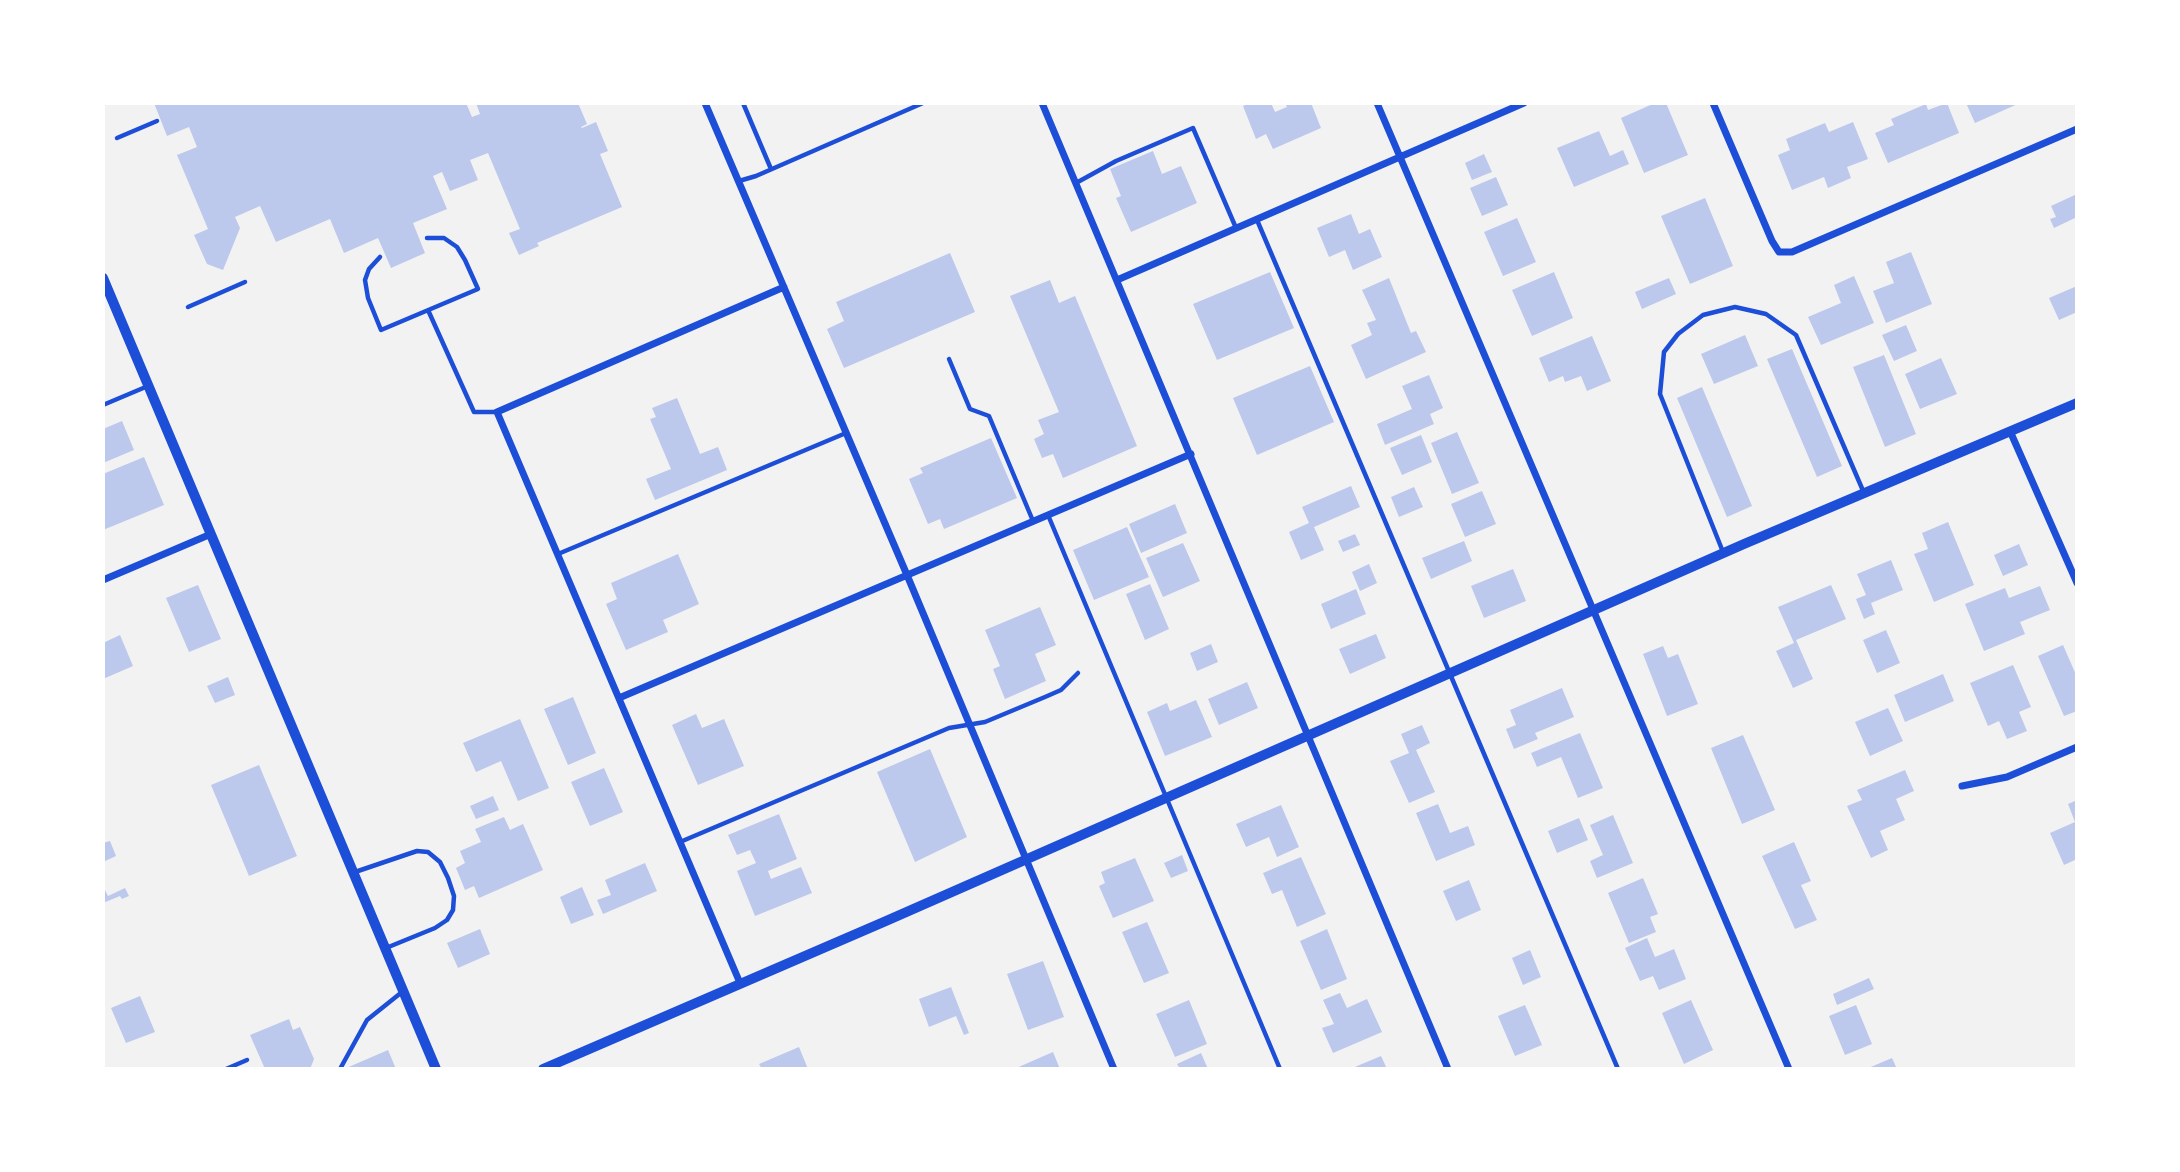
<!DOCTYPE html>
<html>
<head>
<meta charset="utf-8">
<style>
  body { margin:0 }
  #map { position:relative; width:2180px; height:1172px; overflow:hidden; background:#f2f2f2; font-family:Ubuntu,sans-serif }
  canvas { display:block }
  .frame { position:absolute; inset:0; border:105px solid #fff; pointer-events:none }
</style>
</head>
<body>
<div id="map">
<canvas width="2180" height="1172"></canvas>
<div class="frame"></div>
</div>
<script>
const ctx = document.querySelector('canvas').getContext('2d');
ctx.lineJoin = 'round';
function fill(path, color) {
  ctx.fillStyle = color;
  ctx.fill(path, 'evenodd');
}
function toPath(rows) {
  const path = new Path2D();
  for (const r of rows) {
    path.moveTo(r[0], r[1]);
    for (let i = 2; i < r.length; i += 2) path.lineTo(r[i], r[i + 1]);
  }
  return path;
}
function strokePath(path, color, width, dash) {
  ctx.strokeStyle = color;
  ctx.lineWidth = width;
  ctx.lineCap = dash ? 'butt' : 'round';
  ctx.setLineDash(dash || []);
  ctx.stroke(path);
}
const building = toPath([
  [154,103,466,103,472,117,480,114,476,103,578,103,587,124,581,127,582,128,596,122,608,151,600,154,622,207,537,243,539,246,519,255,509,233,520,229,488,153,470,160,478,180,450,191,442,172,433,176,447,209,413,223,425,253,391,268,378,238,344,253,330,219,276,242,260,206,235,217,240,228,223,270,207,264,194,235,208,229,177,155,197,147,189,127,167,136],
  [1250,103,1271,103,1275,112,1287,107,1285,103,1311,103,1321,128,1273,149,1266,134,1256,139,1243,106],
  [1655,103,1666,103,1688,155,1644,173,1621,118],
  [1947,103,1959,133,1888,163,1875,133,1894,125,1891,119,1926,104,1928,110],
  [1966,103,2020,103,1975,123],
  [1853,122,1868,159,1847,167,1851,178,1828,188,1824,177,1792,190,1778,155,1790,150,1786,139,1825,123,1829,132],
  [1599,131,1610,156,1623,150,1629,164,1574,187,1557,148],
  [1153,151,1162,174,1181,166,1197,203,1131,232,1116,198,1121,196,1110,169],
  [1484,154,1492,172,1472,180,1465,163],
  [1496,177,1508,205,1482,216,1470,188],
  [2077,194,2077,217,2054,228,2050,219,2056,217,2051,206],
  [1705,198,1733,266,1690,284,1661,216],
  [1351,214,1359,234,1370,229,1382,257,1353,270,1345,250,1329,257,1317,228],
  [1517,218,1536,262,1503,276,1484,232],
  [1911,252,1932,304,1886,323,1873,291,1894,283,1886,262],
  [950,253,975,312,844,368,827,329,844,321,836,302],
  [1270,272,1294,328,1217,360,1193,304],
  [1554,272,1573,318,1532,336,1512,290],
  [1854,276,1874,323,1821,345,1808,317,1841,303,1834,285],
  [1389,278,1411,333,1416,331,1426,352,1366,379,1351,345,1372,335,1367,323,1376,320,1362,290],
  [1669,278,1676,294,1642,309,1635,292],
  [1050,280,1059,303,1075,296,1137,446,1063,478,1053,454,1042,458,1034,439,1044,434,1038,420,1059,412,1010,296],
  [2077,286,2077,312,2059,320,2049,298],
  [1906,325,1917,351,1894,361,1882,335],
  [1745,335,1758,366,1714,384,1701,354],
  [1592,336,1611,381,1587,391,1581,376,1565,382,1563,376,1549,382,1539,358],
  [1792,349,1842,466,1817,477,1767,359],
  [1884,355,1916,434,1885,447,1853,367],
  [1941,358,1957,394,1920,409,1905,374],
  [1310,366,1334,422,1257,455,1233,398],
  [1429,375,1443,408,1430,414,1434,424,1385,445,1377,424,1412,409,1402,386],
  [1702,387,1752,506,1727,517,1677,398],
  [677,398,700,454,718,447,727,470,655,500,646,479,671,469,650,419,656,417,652,408],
  [122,421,134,450,103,463,103,429],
  [1457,432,1479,483,1452,494,1431,443],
  [1421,435,1432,462,1402,475,1390,448],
  [991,438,1017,498,944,529,940,519,928,524,909,479,923,473,920,468],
  [144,457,164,505,103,530,103,474],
  [1351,486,1360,507,1314,527,1324,550,1301,560,1289,532,1309,523,1302,507],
  [1414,487,1423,507,1399,517,1391,497],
  [1482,491,1496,524,1465,537,1451,504],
  [1175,504,1187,533,1141,553,1129,524],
  [1948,522,1974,585,1934,602,1914,554,1928,549,1922,533],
  [1127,527,1149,577,1094,600,1073,550],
  [1355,534,1360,545,1343,552,1338,541],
  [1464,541,1472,561,1431,579,1422,558],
  [1183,543,1200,581,1163,597,1146,558],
  [2019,544,2028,565,2003,576,1994,555],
  [678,554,699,604,663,620,668,632,626,650,606,604,617,599,611,583],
  [1891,560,1903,590,1871,603,1875,614,1864,619,1856,599,1866,595,1857,574],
  [1369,564,1377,583,1360,591,1352,572],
  [1513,569,1526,601,1484,618,1471,586],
  [1150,584,1169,629,1145,640,1126,594],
  [198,585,221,639,189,652,166,598],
  [1831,585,1846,619,1796,640,1813,679,1793,688,1776,651,1794,643,1778,607],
  [2040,586,2050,610,2020,622,2025,634,1984,651,1965,604,2005,588,2009,598],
  [1356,589,1366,614,1331,629,1321,604],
  [1040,607,1056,645,1035,654,1046,681,1005,699,993,669,1000,666,985,630],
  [1886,630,1900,663,1877,673,1863,640],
  [1376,634,1386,658,1350,674,1339,649],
  [120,635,133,666,103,679,103,643],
  [1211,644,1218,662,1197,671,1190,653],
  [2063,645,2077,677,2077,711,2064,716,2038,656],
  [1663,646,1668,658,1678,654,1698,704,1667,716,1643,654],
  [2013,665,2031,707,2019,712,2027,731,2007,739,1999,721,1988,726,1970,683],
  [1943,674,1954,701,1905,722,1894,695],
  [228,677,235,695,215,703,207,686],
  [1247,682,1258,708,1219,725,1208,699],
  [1562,688,1574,717,1535,733,1538,739,1514,749,1506,729,1516,725,1510,710],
  [573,697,596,753,568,765,544,709],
  [1196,700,1212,737,1165,756,1147,712,1167,703,1170,711],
  [1888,708,1903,741,1870,756,1855,722],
  [696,714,702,728,724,719,744,766,698,785,672,725],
  [520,719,549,788,518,801,501,761,476,772,463,743],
  [1422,725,1430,743,1416,750,1435,792,1409,803,1390,761,1409,753,1401,734],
  [1580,733,1603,788,1578,798,1561,757,1537,767,1531,753],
  [1743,735,1775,810,1742,824,1711,748],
  [930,749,967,837,915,862,877,772],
  [259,765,297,856,249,876,211,785],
  [604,768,623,812,590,826,571,782],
  [1905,770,1914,791,1896,799,1905,820,1880,831,1888,850,1871,858,1847,806,1862,800,1857,790],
  [493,796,499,810,476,819,470,806],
  [2077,800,2077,859,2064,865,2050,833,2075,822,2068,804],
  [1438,804,1450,833,1468,826,1475,845,1436,861,1416,813],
  [1281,805,1299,847,1277,857,1269,837,1246,847,1236,824],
  [779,814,797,859,768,871,771,879,801,867,812,893,755,916,737,871,756,863,750,850,737,855,728,835],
  [1613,815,1633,863,1597,878,1590,861,1603,855,1590,825],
  [504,817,510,830,523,824,543,870,479,898,474,886,465,890,456,868,465,863,460,851,481,842,475,829],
  [1579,818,1588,840,1557,853,1548,831],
  [110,841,116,856,103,862,103,843],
  [1794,842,1811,881,1801,885,1817,920,1795,929,1762,856],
  [1182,855,1188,871,1171,878,1164,863],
  [1301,857,1326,914,1297,927,1282,890,1272,894,1263,873],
  [1135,858,1154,901,1113,918,1099,886,1105,883,1101,872],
  [645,863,657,891,603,914,597,900,611,895,605,880],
  [1643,878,1658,914,1650,917,1656,932,1629,943,1608,893],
  [1469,880,1481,910,1456,921,1443,891],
  [103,886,108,896,125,888,129,896,122,899,120,896,103,903],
  [582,887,594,915,571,924,560,897],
  [1147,922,1169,973,1144,983,1122,932],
  [480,929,490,954,458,968,447,943],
  [1327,929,1347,979,1321,990,1300,941],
  [1647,938,1655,957,1674,949,1686,979,1659,990,1653,976,1640,981,1625,948],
  [1530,950,1541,977,1523,985,1512,958],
  [1043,961,1064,1017,1028,1030,1007,974],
  [1869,978,1874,989,1837,1005,1833,994],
  [951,987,969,1033,964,1035,956,1016,929,1027,919,999],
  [1340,993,1347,1008,1367,999,1382,1032,1333,1053,1322,1028,1334,1024,1323,1000],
  [140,996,155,1032,126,1043,111,1008],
  [1189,1000,1207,1044,1175,1057,1156,1014],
  [1691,1000,1713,1050,1684,1064,1662,1013],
  [1525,1005,1542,1045,1515,1056,1498,1016],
  [1856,1005,1872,1044,1845,1055,1829,1016],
  [289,1019,293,1030,300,1027,314,1059,310,1069,265,1069,250,1035],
  [799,1047,808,1069,762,1069,759,1064],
  [388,1050,396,1069,344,1069],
  [1053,1052,1060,1069,1014,1069],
  [1201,1053,1208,1069,1180,1069,1177,1064],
  [1381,1056,1387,1069,1350,1069],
  [1892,1058,1897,1069,1866,1069]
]);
const service = toPath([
  [743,103,771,169],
  [117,138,157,121],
  [739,181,756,176,923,103],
  [1076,183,1116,161,1193,128,1236,228],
  [1257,220,1618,1069],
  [380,257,369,269,365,280,368,298,381,330,478,289,465,260,457,247,444,238,427,238],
  [188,307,245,282],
  [428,310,474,412,497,412],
  [949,359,970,409,989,416,1033,521],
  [103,405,148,386],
  [1048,515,1280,1069],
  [1723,552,1660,394,1664,352,1678,334,1703,315,1735,307,1766,314,1796,335,1864,493],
  [558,554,846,433],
  [680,842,949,728,985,722,1045,697,1061,690,1078,673],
  [355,872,417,851,428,852,440,862,448,878,454,896,453,910,447,920,435,928,386,948],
  [226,1069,247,1060],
  [340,1069,367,1020,402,992]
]);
const minor = toPath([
  [705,103,907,575,1114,1069],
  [1042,103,1448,1069],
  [1377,103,1789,1069],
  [1713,103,1772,241,1779,252,1792,252,2077,129],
  [1117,280,1524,103],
  [2010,431,2077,583],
  [103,580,211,534],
  [619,698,1191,454],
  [1962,786,2007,777,2077,747],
  [740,983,497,412,784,287]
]);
const tertiary = toPath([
  [103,278,436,1069],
  [543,1069,886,921,1744,544,2077,403]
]);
fill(building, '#bdc9ec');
strokePath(service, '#1d4ed8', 4.5);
strokePath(minor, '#1d4ed8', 7);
strokePath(tertiary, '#1d4ed8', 10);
</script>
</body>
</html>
